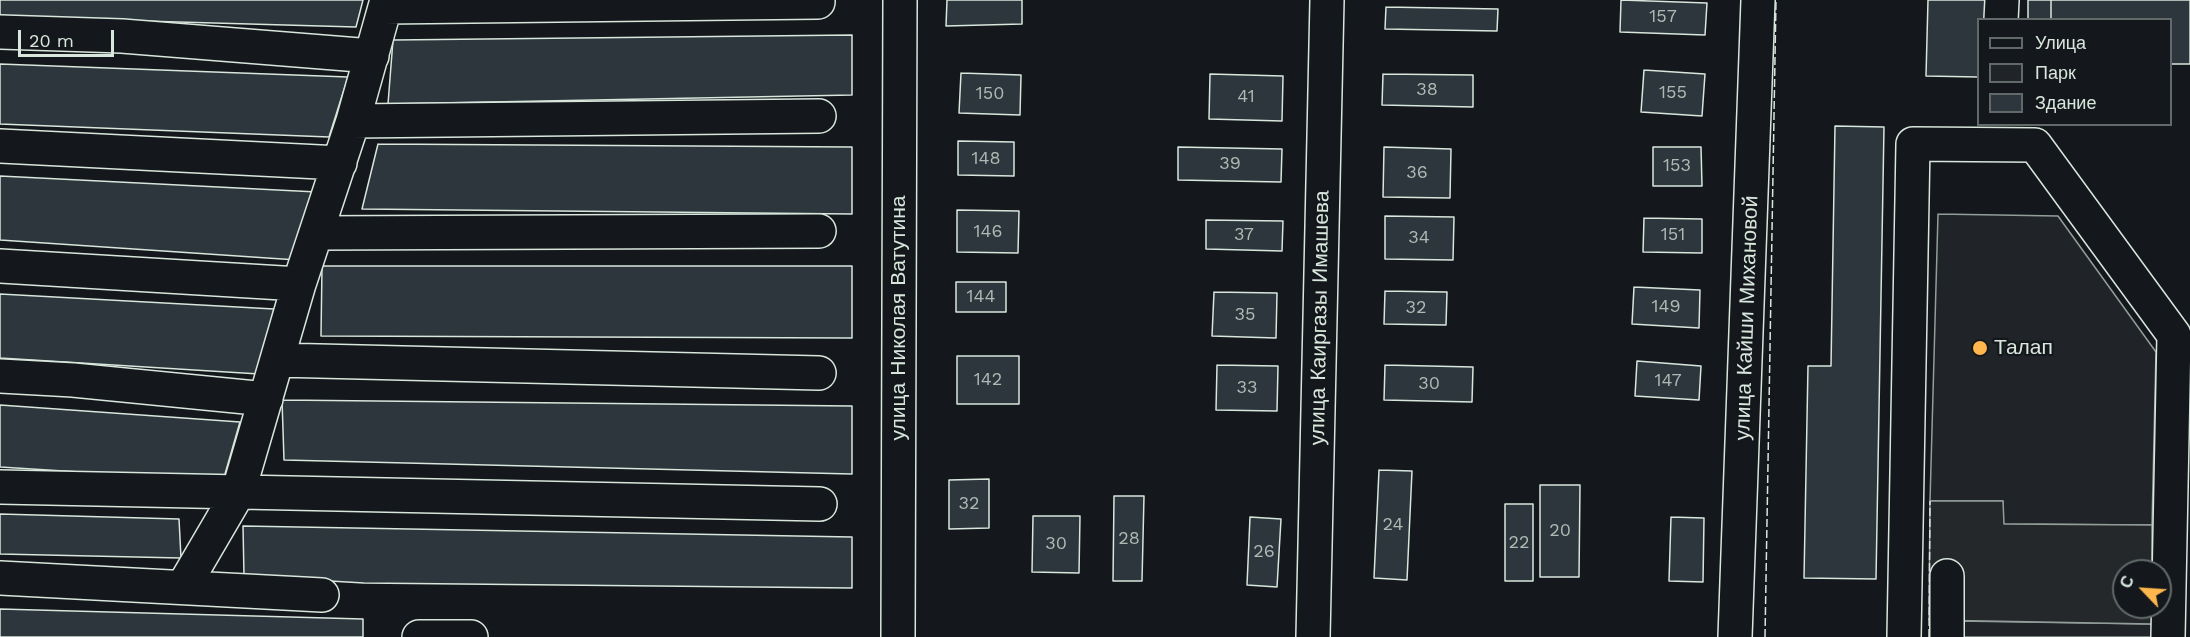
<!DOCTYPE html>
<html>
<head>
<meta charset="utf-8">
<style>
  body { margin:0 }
  #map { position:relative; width:2190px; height:637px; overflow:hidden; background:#14181c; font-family:"Work Sans",sans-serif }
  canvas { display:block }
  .legend { position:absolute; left:1977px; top:18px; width:195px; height:108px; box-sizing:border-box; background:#14181c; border:2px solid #626a69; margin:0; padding:8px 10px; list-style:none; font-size:18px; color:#d8e6dc }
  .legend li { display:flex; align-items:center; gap:12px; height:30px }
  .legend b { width:30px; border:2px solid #626a69 }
  .north { position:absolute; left:2112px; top:559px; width:60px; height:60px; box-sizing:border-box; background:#14181c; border:2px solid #626a69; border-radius:50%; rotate:295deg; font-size:16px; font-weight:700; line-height:24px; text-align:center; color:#d8e6dc }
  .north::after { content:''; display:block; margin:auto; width:21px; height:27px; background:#ffb74d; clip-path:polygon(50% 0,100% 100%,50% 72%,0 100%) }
  .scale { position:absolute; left:18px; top:30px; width:96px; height:27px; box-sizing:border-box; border:3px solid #d8e6dc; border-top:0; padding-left:8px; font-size:18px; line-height:21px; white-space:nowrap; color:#d8e6dc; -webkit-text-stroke:4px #14181c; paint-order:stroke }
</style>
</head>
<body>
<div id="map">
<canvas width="2190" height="637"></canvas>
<ul class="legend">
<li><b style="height:8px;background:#14181c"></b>Улица</li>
<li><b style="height:16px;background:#202428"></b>Парк</li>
<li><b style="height:16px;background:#2c363c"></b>Здание</li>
</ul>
<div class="north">С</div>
<div class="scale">20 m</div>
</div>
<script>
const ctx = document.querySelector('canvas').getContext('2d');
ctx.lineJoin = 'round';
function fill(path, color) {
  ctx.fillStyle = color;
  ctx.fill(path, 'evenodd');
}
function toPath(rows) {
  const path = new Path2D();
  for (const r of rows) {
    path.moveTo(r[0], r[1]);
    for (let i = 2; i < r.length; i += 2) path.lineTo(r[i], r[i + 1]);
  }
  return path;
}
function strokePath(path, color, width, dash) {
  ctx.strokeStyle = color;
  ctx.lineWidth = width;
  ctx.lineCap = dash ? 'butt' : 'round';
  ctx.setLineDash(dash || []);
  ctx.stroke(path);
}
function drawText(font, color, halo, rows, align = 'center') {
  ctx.font = font + ' "Work Sans",sans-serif';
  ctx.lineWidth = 4.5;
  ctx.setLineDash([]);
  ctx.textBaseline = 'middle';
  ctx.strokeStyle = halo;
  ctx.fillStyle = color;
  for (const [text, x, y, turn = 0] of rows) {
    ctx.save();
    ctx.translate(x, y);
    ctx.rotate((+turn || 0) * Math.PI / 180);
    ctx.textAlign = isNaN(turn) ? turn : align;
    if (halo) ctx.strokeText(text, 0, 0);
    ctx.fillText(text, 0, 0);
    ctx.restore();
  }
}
const green = toPath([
  [1938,214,2058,216,2156,352,2152,525,2003,524,2003,501,1930,501,1938,214],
  [1958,621,2152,624,2152,637,1958,637,1958,621]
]);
const parking = toPath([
  [1930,501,2003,501,2004,524,2152,525,2152,571,2124,571,2124,607,2152,607,2152,624,1929,620,1930,501]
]);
const building = toPath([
  [0,0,363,0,356,27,0,17,0,0],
  [947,0,1022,0,1022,24,946,26,947,0],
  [1621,0,1707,3,1705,35,1620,32,1621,0],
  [1928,0,1987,0,1987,20,1978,20,1978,77,1926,76,1928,0],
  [2028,0,2051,0,2051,20,2028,20,2028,0],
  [2051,0,2190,0,2190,64,2170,64,2170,20,2051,20,2051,0],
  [1386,7,1498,9,1497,31,1385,29,1386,7],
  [852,35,852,95,388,104,393,40,852,35],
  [0,64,348,77,329,137,0,124,0,64],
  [1644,70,1705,74,1702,116,1641,112,1644,70],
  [961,73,1021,75,1020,115,959,113,961,73],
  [1210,74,1283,76,1282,121,1209,119,1210,74],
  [1383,74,1473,75,1473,107,1382,105,1383,74],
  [1835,126,1884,127,1876,579,1804,578,1808,366,1831,366,1835,126],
  [958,141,1014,142,1014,176,958,175,958,141],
  [378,144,852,147,852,214,362,209,378,144],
  [1178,147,1282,149,1281,182,1178,180,1178,147],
  [1384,147,1451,149,1450,198,1383,197,1384,147],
  [1653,147,1701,147,1702,186,1653,186,1653,147],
  [0,176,317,192,297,260,0,240,0,176],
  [957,210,1019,211,1018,253,957,252,957,210],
  [1385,216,1454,217,1453,260,1385,259,1385,216],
  [1644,218,1702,219,1702,253,1643,252,1644,218],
  [1206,220,1283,221,1282,251,1206,249,1206,220],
  [322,266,852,266,852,338,321,336,322,266],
  [956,282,1006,282,1006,312,956,312,956,282],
  [1634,287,1700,290,1699,328,1632,324,1634,287],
  [1385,291,1447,292,1446,325,1384,324,1385,291],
  [1214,292,1277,293,1276,338,1212,336,1214,292],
  [0,294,274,309,259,374,0,358,0,294],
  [957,356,1019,356,1019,404,957,404,957,356],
  [1637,361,1701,366,1699,400,1635,396,1637,361],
  [1217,365,1278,366,1277,411,1216,410,1217,365],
  [1385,365,1473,367,1472,402,1384,400,1385,365],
  [282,400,852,406,852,474,284,460,282,400],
  [0,405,240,422,223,481,0,467,0,405],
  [1379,470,1412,471,1407,580,1374,578,1379,470],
  [989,479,989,528,949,529,949,480,989,479],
  [1540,485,1580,485,1579,577,1540,577,1540,485],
  [1114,496,1144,496,1142,581,1113,581,1114,496],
  [1505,504,1533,504,1533,581,1505,581,1505,504],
  [0,514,179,519,181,558,0,554,0,514],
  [1033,516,1080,516,1079,573,1032,572,1033,516],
  [1250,517,1281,519,1277,587,1247,585,1250,517],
  [1671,517,1704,518,1703,582,1669,581,1671,517],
  [243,526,852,537,852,588,364,583,244,576,243,526],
  [0,609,363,619,363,637,0,637,0,609]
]);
const minor = toPath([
  [385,7,818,2],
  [2001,20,2002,0],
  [0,32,122,36,372,56],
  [353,121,819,116],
  [0,146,340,163],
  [316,233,819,231],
  [0,266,299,284],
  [277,360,819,373],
  [0,376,73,380,266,399],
  [0,487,820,504],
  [0,578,322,595],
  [183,587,238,493,299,284,353,121,387,0],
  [419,637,471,637],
  [898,637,900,0],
  [1313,637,1327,0],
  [1735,637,1758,0],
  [1904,637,1913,144,2035,145,2174,335,2168,637],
  [1947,637,1947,576]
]);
const fence = toPath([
  [1765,637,1776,0],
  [1929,637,1930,501]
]);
const markers = [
  [1980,348,8,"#ffb74d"]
];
const numberNames = [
  ["157",1663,17],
  ["38",1427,90],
  ["155",1673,93],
  ["150",990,94],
  ["41",1246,97],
  ["148",986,159],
  ["39",1230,164],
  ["153",1677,166],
  ["36",1417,173],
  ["146",988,232],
  ["37",1244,235],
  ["151",1673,235],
  ["34",1419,238],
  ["144",981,297],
  ["149",1666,307],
  ["32",1416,308],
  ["35",1245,315],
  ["142",988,380],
  ["147",1668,381],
  ["30",1429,384],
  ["33",1247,388],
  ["32",969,504],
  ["24",1393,525],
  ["20",1560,531],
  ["28",1129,539],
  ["22",1519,543],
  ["30",1056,544],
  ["26",1264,552]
];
const streetNames = [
  ["улица Николая Ватутина",899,318,-90],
  ["улица Каиргазы Имашева",1320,318,-89],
  ["улица Кайши Михановой",1747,318,-88]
];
const poiNames = [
  ["Талап",1994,348]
];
fill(green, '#202428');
strokePath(green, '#939e99', 1.5);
fill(parking, '#24282b');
strokePath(parking, '#939e99', 1.5);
fill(building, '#2c363c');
strokePath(building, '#d8e6dc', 1.5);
strokePath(minor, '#d8e6dc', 36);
strokePath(minor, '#14181c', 33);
strokePath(fence, '#d8e6dc', 1.5, [8, 3]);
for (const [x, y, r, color] of markers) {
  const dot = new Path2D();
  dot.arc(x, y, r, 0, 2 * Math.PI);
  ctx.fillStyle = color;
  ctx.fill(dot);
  strokePath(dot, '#14181c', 2);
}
drawText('18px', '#adbab4', null, numberNames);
drawText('21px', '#d8e6dc', '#14181c', streetNames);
drawText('21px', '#d8e6dc', '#14181c', poiNames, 'left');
</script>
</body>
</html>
